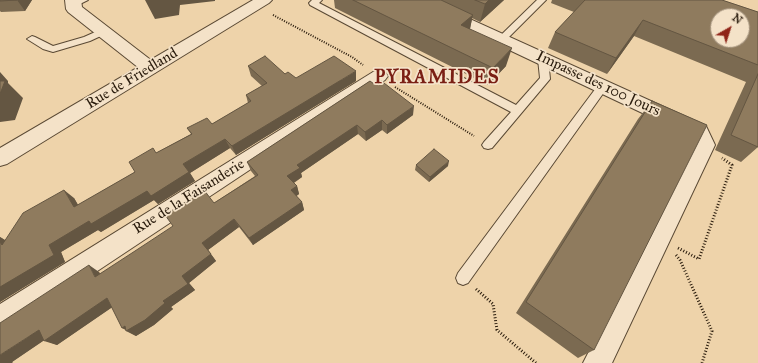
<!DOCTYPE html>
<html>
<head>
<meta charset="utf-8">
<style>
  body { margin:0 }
  #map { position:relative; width:758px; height:363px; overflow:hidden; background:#eed3aa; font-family:"IM FELL Great Primer",serif }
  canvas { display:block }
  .north { position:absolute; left:710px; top:8px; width:40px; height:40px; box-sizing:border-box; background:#f4e2c8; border:1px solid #a3927d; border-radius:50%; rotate:39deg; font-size:11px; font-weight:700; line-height:16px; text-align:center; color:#291b0c }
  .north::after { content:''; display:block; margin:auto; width:14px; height:18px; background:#8f2418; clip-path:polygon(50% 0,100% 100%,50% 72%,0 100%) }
</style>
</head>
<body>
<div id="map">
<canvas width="758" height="363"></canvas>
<div class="north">N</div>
</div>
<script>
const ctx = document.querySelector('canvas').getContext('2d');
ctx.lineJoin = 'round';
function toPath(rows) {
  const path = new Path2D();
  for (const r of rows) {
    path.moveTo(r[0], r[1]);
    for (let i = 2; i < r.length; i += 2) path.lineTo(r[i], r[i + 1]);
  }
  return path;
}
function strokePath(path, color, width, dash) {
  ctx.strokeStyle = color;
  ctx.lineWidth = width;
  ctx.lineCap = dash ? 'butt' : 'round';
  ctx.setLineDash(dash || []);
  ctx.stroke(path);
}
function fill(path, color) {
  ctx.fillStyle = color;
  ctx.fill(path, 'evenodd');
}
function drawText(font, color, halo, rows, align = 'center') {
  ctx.font = font + ' "IM FELL Great Primer",serif';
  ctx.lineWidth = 3.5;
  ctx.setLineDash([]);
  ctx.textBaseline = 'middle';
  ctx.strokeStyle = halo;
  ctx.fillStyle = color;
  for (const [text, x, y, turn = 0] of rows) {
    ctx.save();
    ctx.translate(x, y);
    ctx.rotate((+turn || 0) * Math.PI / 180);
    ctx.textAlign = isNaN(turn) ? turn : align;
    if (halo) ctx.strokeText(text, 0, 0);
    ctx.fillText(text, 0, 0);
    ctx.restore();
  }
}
const pathFar1 = toPath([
  [273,15,352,57,363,65],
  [395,87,474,136]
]);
const path = toPath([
  [678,248,699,259,732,165,722,158],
  [676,255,680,260,712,331,702,363],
  [476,289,493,304,497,330,536,363]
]);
const service = toPath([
  [76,0,88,0,76,6,70,6,69,4,70,2,76,0],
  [312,0,322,0,319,3,516,105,540,78,538,59,540,57,546,57,548,59,550,79,492,148,488,149,484,148,482,145,484,142,511,112,310,5,309,3,312,0],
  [537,0,546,0,504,42,498,42,496,40,498,38,537,0],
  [102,29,105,30,107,32,105,34,90,41,53,52,43,49,27,39,32,36,35,37,53,46,84,37,102,29],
  [603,82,607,84,608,86,607,88,468,283,463,285,458,283,456,278,458,273,599,84,603,82]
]);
const minor = toPath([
  [65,0,81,0,82,7,156,64,159,68,156,72,150,74,144,72,68,12,66,9,65,0],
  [407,0,428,0,706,126,715,145,612,363,583,363,695,145,691,136,410,3,407,0],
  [379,70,385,72,388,76,385,80,10,329,0,332,0,304,373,72,379,70]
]);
const tertiary = toPath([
  [253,0,272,0,269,3,7,164,0,166,0,148,253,0]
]);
const wall = toPath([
  [0,0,32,0,25,11,1,12,0,11],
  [334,0,504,0,480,22,472,18,470,29,506,66,488,85,335,8],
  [552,0,722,0,758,12,758,147,741,162,715,150,746,82,634,36,607,74,548,48,555,32,574,12,551,3],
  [248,66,285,74,296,78,356,81,236,155,230,148,190,173,195,181,158,204,154,200,101,232,98,230,61,252,65,262,0,302,0,237,5,240,74,198,78,205,135,172,156,153,191,134,187,128,212,124,248,103,246,95,262,86,251,76],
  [370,81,413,115,387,134,382,130,366,141,358,134,301,173,302,177,294,183,297,186,299,194,296,196,302,202,304,210,253,245,239,227,208,250,216,261,189,283,195,290,171,307,173,309,154,325,136,336,122,328,112,307,57,345,44,340,12,362,0,363,99,272,100,274,214,203,255,176,251,171,247,162],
  [652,101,594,350,578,358,516,313,638,119],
  [416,165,448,166,429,182,415,170]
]);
const shadedWall = toPath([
  [17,0,32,0,25,11],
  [145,0,215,0,215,1,180,5,179,15,155,19],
  [489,0,504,0,480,22,485,4],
  [473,15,469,33,461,25],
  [643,20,634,36,607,74,616,58],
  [512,48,506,66,488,85,493,68],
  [356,71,356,81,236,155,232,146],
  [0,72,8,81,8,83,23,98,15,120,0,122],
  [414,106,413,115,387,134,387,125],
  [382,120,382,130,366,141,365,132],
  [357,125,358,134,301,173,302,177,290,185,287,176,297,165],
  [225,139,230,148,190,173,195,181,158,204,154,200,101,232,98,230,61,252,65,262,0,302,0,287,49,245],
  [449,161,448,166,429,182,430,177],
  [297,186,299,194,293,199,291,190],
  [64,190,74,198,84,215,74,207],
  [302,202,304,210,253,245,249,238],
  [234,219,239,227,208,250,216,261,189,283,195,290,171,307,173,309,154,325,136,336,126,331,127,330,122,328,182,276,202,243],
  [0,237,8,242,2,245,0,242],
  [89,265,99,272,105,283,95,277],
  [107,298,117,304,57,345,44,341],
  [39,330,52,335,12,362,13,363,0,363,0,355]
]);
const building = toPath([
  [0,0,17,0,0,1,0,0],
  [353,0,441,0,473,15,461,25,512,48,493,68,353,0],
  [475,0,489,0,485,4,475,0],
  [585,0,722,0,758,12,758,65,643,20,616,58,555,32,585,0],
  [718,16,742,16,742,40,718,40,718,16],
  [265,56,285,74,288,72,296,78,334,56,356,71,232,146,225,139,183,164,189,172,151,196,147,191,91,224,89,221,49,245,54,255,0,287,0,242,2,245,23,213,64,190,74,207,135,172,129,162,153,148,156,153,192,134,187,128,207,118,212,124,251,101,246,95,267,83,248,66,265,56],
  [758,74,758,147,731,135,758,74],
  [380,80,414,106,387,125,382,120,365,132,357,125,297,165,300,168,287,176,297,186,291,190,302,202,249,238,234,219,202,243,211,254,182,276,188,284,163,301,165,303,145,320,126,331,125,326,122,328,107,298,44,341,39,330,0,355,0,323,89,265,95,277,135,251,173,226,165,215,204,190,214,203,258,175,247,162,370,81,374,84,380,80],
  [0,81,5,81,0,94,0,81],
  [652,101,707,125,594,350,526,302,652,101],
  [434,149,449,161,430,177,416,165,434,149]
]);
const streetNames = [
  ["Rue de Friedland",132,79,-31],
  ["Impasse des 100 Jours",598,84,25],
  ["Rue de la Faisanderie",189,197,-32]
];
const districtNames = [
  ["PYRAMIDES",437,78]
];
strokePath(service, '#5a4934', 2);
strokePath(minor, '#5a4934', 2);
strokePath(tertiary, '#5a4934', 2);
strokePath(pathFar1, '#291b0c', 2, [1, 1.5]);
strokePath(path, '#291b0c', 3, [1, 2]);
fill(service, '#f4e2c8');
fill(minor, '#f4e2c8');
fill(tertiary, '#f4e2c8');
fill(wall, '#7b6a51');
fill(shadedWall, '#645642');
fill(building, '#8f7b5e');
strokePath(building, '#645642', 1);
drawText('15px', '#291b0c', '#f4e2c8', streetNames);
ctx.letterSpacing = '1px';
drawText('bold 19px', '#7a1f14', '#f4e2c8', districtNames);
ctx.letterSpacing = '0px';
</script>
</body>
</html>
